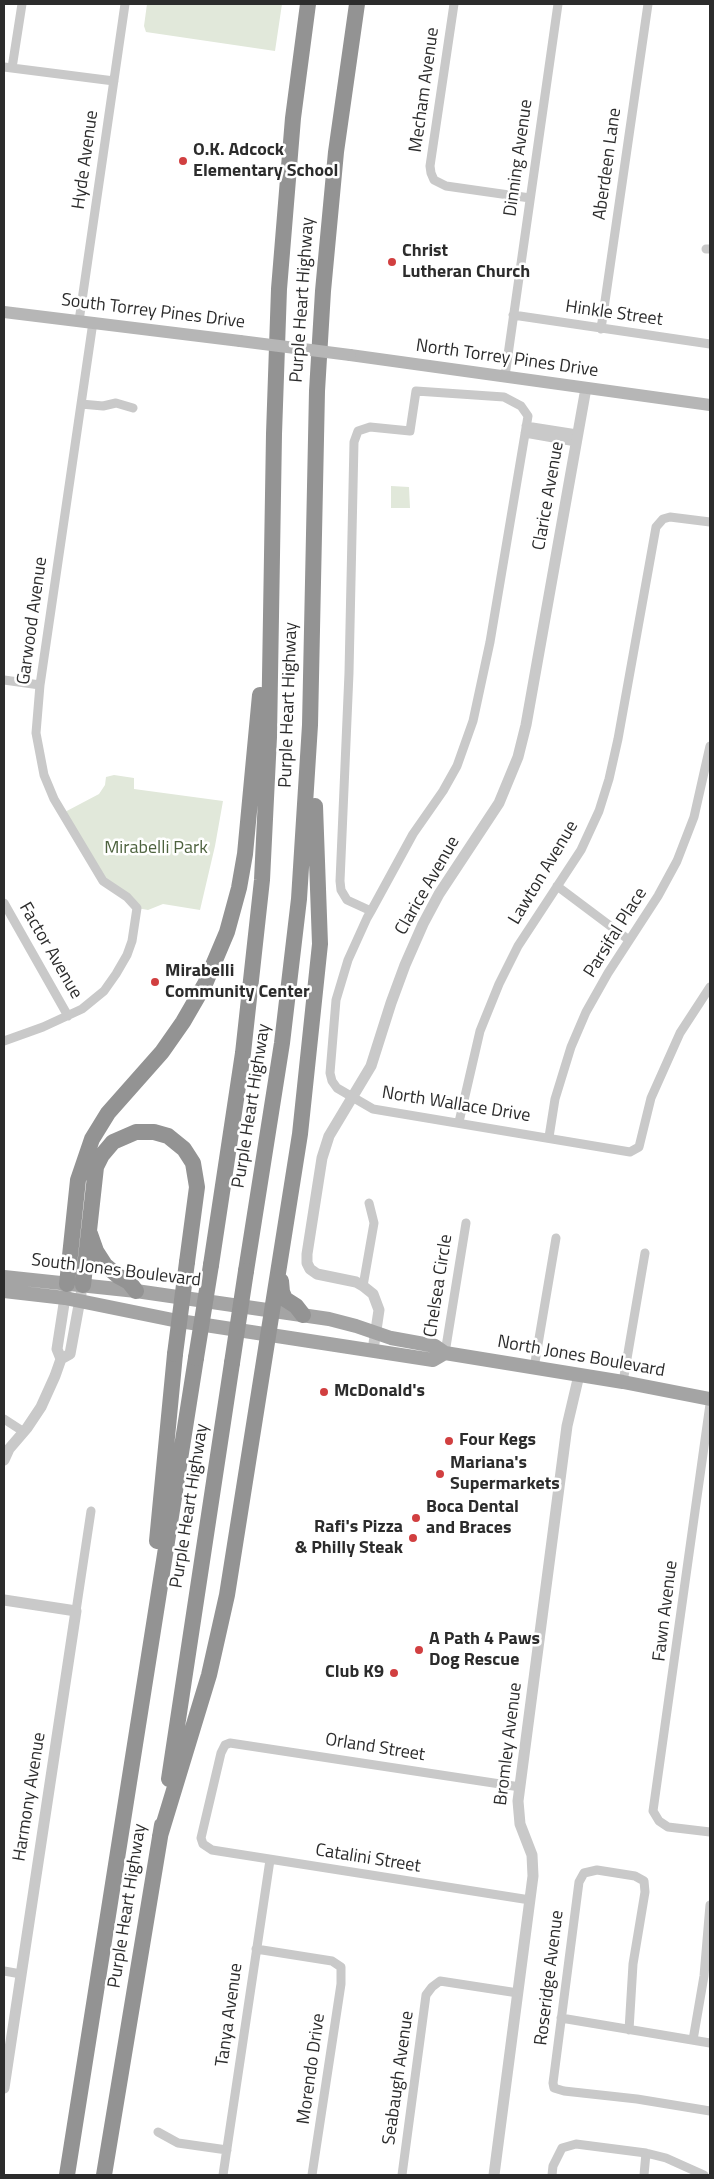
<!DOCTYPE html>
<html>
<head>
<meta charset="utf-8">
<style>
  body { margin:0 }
  #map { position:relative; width:714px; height:2179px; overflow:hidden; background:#fff; font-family:"Titillium Web",sans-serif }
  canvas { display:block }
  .frame { position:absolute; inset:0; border:5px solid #2c2c2c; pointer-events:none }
</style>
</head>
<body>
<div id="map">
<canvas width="714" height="2179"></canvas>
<div class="frame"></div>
</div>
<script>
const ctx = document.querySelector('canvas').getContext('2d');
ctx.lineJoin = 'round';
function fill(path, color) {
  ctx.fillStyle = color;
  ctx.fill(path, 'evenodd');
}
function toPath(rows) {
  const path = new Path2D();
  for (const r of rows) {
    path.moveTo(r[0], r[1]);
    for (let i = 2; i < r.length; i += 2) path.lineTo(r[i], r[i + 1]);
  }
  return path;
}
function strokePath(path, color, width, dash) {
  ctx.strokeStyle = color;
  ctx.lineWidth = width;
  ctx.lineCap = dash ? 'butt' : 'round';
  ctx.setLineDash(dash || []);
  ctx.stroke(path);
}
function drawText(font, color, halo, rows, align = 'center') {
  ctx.font = font + ' "Titillium Web",sans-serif';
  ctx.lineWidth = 5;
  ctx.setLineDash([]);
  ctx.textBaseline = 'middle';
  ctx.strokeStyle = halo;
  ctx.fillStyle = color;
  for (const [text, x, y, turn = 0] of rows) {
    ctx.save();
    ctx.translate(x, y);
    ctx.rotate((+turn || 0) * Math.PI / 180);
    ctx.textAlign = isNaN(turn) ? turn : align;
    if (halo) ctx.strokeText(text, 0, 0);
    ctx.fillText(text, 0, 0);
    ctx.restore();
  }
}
const green = toPath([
  [147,4,282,4,275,51,146,32,144,26],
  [391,486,409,487,410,508,391,508],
  [114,775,134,778,134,789,223,801,215,846,200,910,163,904,148,910,137,908,103,881,63,813,99,794,105,785,106,777]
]);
const minor = toPath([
  [454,4,430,166,431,173,434,180,446,186,530,198],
  [4,67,114,81],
  [12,68,22,4],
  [706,249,710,249],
  [513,315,710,344],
  [79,321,125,4],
  [601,329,648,4],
  [505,376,558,4],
  [81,404,103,406,116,403,133,408],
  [526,426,577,434],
  [525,433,576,442],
  [4,680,40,685],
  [557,886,629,940],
  [4,903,68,1016],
  [371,911,347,900,341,890,340,881,349,673,354,442,358,431,370,427,410,431,416,391,504,397,521,406,528,416,490,642,473,721,457,766,443,791,413,834,371,911,367,918,348,960,336,1000,330,1073,332,1081,337,1088,373,1109,630,1152,639,1147,651,1098,680,1033,710,987],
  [4,1041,43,1027,82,1009,104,991,116,974,127,955,132,941,137,908,127,897,103,881,54,799,44,775,36,733,40,685,93,322],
  [459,1122,480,1031,499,984,518,946,581,850,599,811,609,779,618,739,656,527,663,519,670,517,710,522],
  [549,1137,555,1099,571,1047,586,1012,608,973,658,896,677,861,694,817,710,746],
  [363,1286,374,1223,369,1203],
  [445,1353,466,1223],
  [534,1368,556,1238],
  [623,1382,645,1253],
  [710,1404,653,1811,659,1821,668,1827,710,1832],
  [4,1419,24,1432],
  [76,1611,91,1511],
  [520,1787,230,1743,225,1745,221,1753,201,1838,203,1844,212,1850,530,1900],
  [256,1949,332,1961,341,1967,341,1984,312,2175],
  [4,1971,21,1974],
  [561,2018,710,2043],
  [629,2030,633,1964,645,1892,644,1881,635,1876,597,1870,584,1873,579,1882,553,2083,554,2088,564,2091,637,2099,710,2111],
  [693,2040,704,1976,710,1905],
  [158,2132,178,2143,227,2150],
  [223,2175,270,1860],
  [402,2175,426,1995,432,1987,440,1981,518,1993],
  [552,2175,553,2166,562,2148,576,2144,646,2153,666,2158,704,2175],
  [644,2175,646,2153]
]);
const tertiary = toPath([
  [373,1350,379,1310,373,1294,363,1286,356,1282,317,1274,310,1269,307,1263,307,1254,322,1158,329,1136,371,1066,391,1003,405,965,423,924,439,894,499,803,518,757,526,725,586,388],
  [61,1359,70,1354,81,1294],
  [4,1460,9,1449,27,1428,41,1407,55,1376,61,1359,57,1349,66,1291],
  [4,1600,76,1611,4,2088],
  [494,2175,533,1876,532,1855,520,1824,518,1801,567,1426,579,1375]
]);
const secondary = toPath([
  [4,312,240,341],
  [350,355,710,405]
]);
const primary = toPath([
  [4,1277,136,1291,329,1319,356,1326,391,1338,435,1346,445,1353,623,1382,710,1399],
  [4,1291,65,1298,173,1320,433,1360,445,1353]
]);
const motorway = toPath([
  [90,1234,96,1251,105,1265,118,1276,129,1282,136,1291],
  [211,1265,243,1053,262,880,269,737,274,434,279,289,293,118,308,4],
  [246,1271,282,1043,299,899,310,725,317,391,323,291,336,152,357,4],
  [281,1281,282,1292,285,1299,296,1306,303,1315],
  [67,1284,78,1180,92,1139,108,1113,162,1052,183,1022,205,984,227,932,239,888,245,854,260,695],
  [83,1285,96,1167,102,1155,113,1142,136,1132,154,1132,168,1136,184,1149,193,1163,197,1187,187,1262],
  [157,1541,175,1354],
  [169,1779,232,1363],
  [160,1836,209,1675,227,1595,300,1134,320,944,315,806],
  [67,2175,196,1358],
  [104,2175,162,1825]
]);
const secondaryBridge = toPath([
  [240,341,350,355]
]);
const motorwayBridge = toPath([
  [175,1354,187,1262],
  [196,1358,211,1265],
  [232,1363,246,1271]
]);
const markers = [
  [183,161,5,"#d13f40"],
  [392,262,5,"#d13f40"],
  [155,982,5,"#d13f40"],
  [324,1392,5,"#d13f40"],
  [449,1441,5,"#d13f40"],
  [440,1474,5,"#d13f40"],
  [416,1518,5,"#d13f40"],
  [413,1538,5,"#d13f40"],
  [419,1650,5,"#d13f40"],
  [394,1673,5,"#d13f40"]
];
const streetNames = [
  ["Mecham Avenue",425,90,-82],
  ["Dinning Avenue",519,158,-82],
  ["Hyde Avenue",86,160,-82],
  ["Aberdeen Lane",608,164,-82],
  ["Purple Heart Highway",303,300,-86],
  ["South Torrey Pines Drive",153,312,7],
  ["Hinkle Street",614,314,8],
  ["North Torrey Pines Drive",507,359,8],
  ["Clarice Avenue",549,496,-80],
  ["Garwood Avenue",33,621,-82],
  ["Purple Heart Highway",289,705,-88],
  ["Lawton Avenue",544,873,-59],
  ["Clarice Avenue",428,886,-60],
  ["Parsifal Place",616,933,-58],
  ["Factor Avenue",50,951,60],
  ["North Wallace Drive",456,1105,9],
  ["Purple Heart Highway",252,1106,-81],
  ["South Jones Boulevard",116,1271,7],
  ["Chelsea Circle",439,1286,-81],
  ["North Jones Boulevard",581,1357,10],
  ["Purple Heart Highway",190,1506,-81],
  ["Fawn Avenue",666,1611,-83],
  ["Bromley Avenue",509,1744,-83],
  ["Orland Street",375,1748,9],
  ["Harmony Avenue",30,1797,-81],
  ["Catalini Street",368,1859,9],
  ["Purple Heart Highway",128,1906,-81],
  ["Roseridge Avenue",550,1978,-83],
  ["Tanya Avenue",230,2015,-82],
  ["Morendo Drive",312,2069,-82],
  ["Seabaugh Avenue",399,2078,-82]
];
const poiNames = [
  ["O.K. Adcock",193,151],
  ["Elementary School",193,172],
  ["Christ",402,252],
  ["Lutheran Church",402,273],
  ["Mirabelli",165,972],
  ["Community Center",165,993],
  ["McDonald's",334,1392],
  ["Four Kegs",459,1441],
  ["Mariana's",450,1464],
  ["Supermarkets",450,1485],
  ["Boca Dental",426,1508],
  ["and Braces",426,1529],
  ["Rafi's Pizza",403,1528,"right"],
  ["& Philly Steak",403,1549,"right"],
  ["A Path 4 Paws",429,1640],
  ["Dog Rescue",429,1661],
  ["Club K9",384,1673,"right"]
];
const parkNames = [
  ["Mirabelli Park",156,849]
];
fill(green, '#e1e8da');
strokePath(minor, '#c9c9c9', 9);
strokePath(tertiary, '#c9c9c9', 11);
strokePath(secondary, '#b6b6b6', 12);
strokePath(primary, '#a4a4a4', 14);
strokePath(motorway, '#939393', 16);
strokePath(secondaryBridge, '#b6b6b6', 12);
strokePath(motorwayBridge, '#939393', 16);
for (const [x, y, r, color] of markers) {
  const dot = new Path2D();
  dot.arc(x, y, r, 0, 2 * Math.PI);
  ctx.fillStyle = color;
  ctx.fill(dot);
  strokePath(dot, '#fff', 2);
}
drawText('18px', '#2c2c2c', '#fff', streetNames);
drawText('bold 18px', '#2c2c2c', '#fff', poiNames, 'left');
drawText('18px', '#4d623e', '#fff', parkNames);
</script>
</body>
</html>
